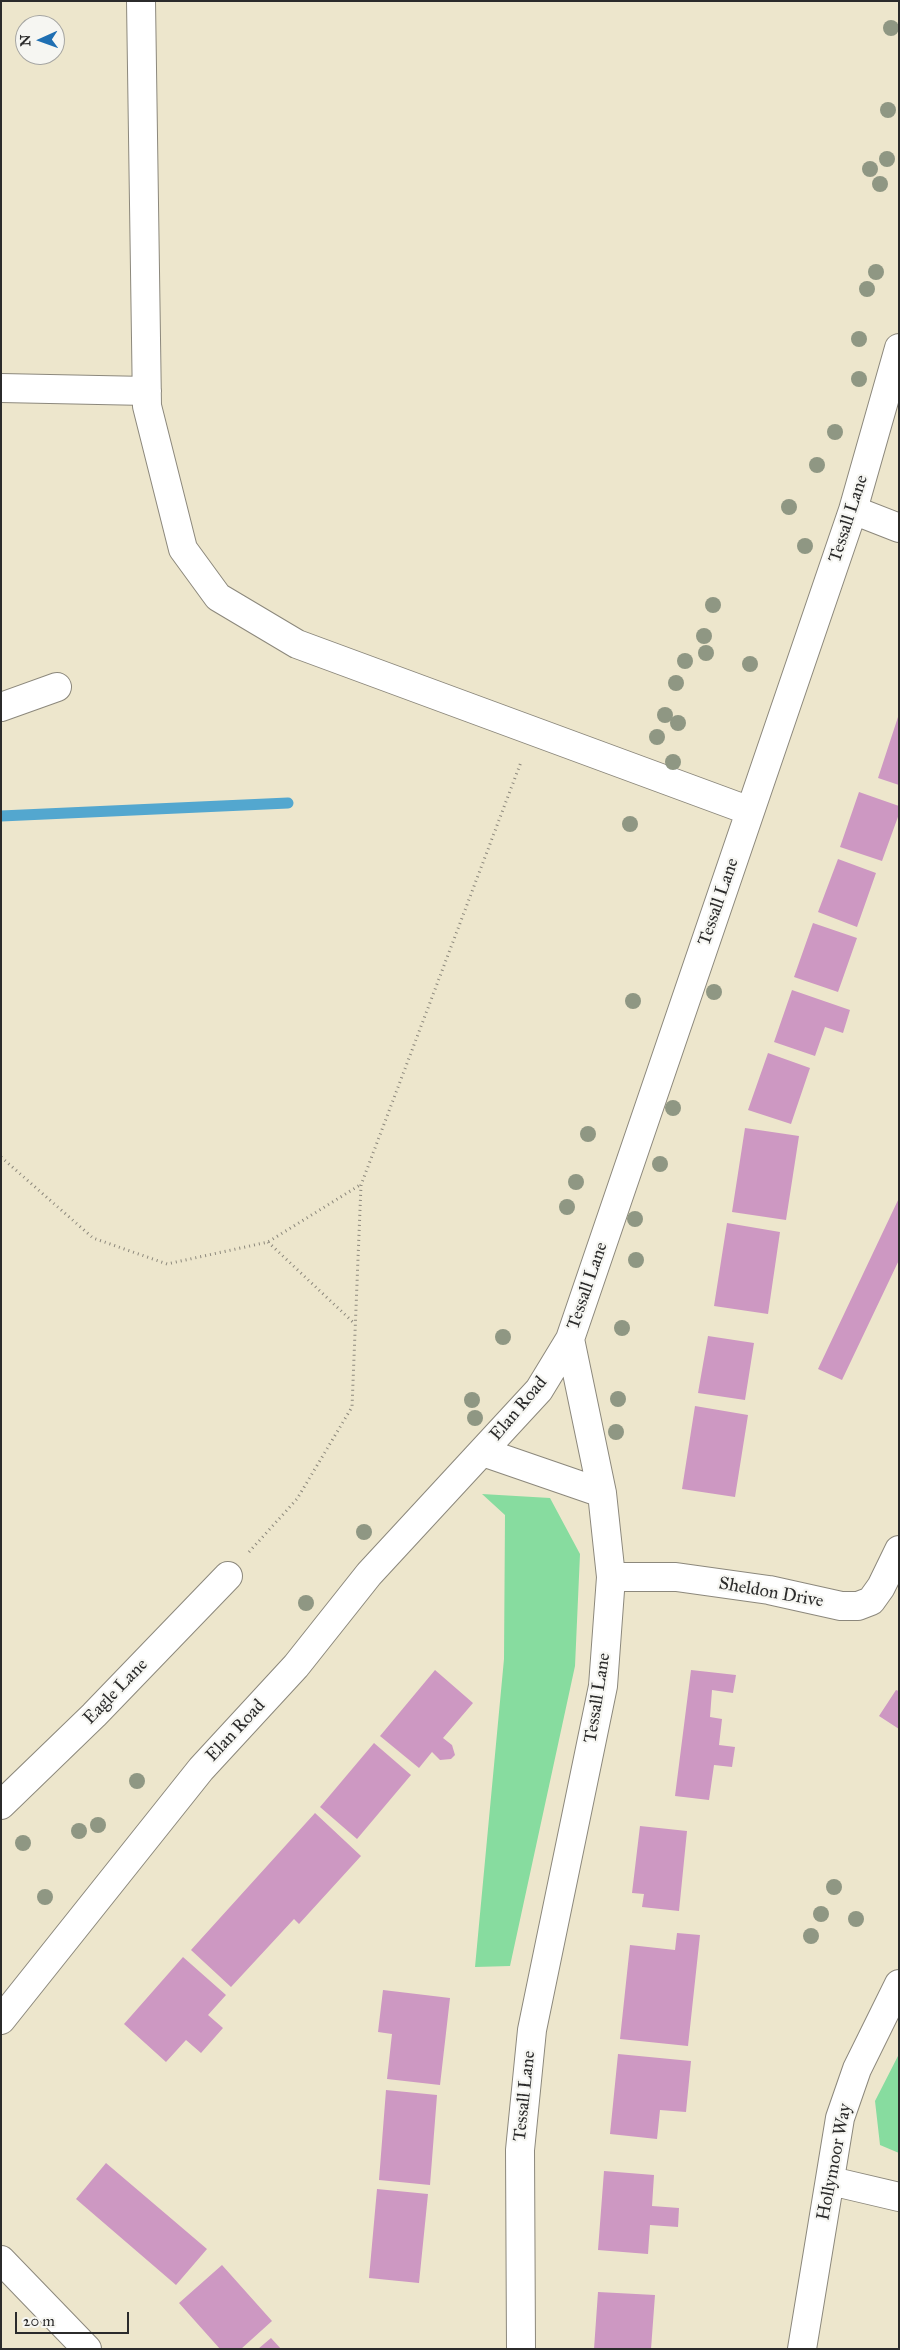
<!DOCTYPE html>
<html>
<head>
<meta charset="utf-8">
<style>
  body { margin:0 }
  #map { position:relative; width:900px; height:2350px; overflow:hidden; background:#ede6cc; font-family:"IM FELL Great Primer",serif }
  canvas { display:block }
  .frame { position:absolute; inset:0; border:2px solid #2b2b2b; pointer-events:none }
  .north { position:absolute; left:15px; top:15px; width:50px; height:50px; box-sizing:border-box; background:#f6f6f2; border:1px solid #a5a5a2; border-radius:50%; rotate:268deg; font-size:14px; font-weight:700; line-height:20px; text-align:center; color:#2b2b2b }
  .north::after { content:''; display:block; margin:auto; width:18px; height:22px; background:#1f6fb2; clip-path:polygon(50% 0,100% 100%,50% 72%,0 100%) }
  .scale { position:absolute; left:15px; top:2312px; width:114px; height:22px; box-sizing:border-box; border:2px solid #2b2b2b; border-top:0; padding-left:6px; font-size:15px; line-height:18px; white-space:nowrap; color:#2b2b2b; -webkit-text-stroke:4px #f6f6f2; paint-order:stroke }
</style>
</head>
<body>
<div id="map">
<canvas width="900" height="2350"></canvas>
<div class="frame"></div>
<div class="north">N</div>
<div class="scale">20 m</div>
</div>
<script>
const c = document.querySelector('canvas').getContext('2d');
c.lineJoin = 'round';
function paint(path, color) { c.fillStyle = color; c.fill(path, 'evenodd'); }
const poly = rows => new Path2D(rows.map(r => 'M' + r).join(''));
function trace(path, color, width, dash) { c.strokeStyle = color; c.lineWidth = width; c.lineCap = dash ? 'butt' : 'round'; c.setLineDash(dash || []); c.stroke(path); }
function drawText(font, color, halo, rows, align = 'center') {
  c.font = font + ' "IM FELL Great Primer",serif'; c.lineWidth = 4.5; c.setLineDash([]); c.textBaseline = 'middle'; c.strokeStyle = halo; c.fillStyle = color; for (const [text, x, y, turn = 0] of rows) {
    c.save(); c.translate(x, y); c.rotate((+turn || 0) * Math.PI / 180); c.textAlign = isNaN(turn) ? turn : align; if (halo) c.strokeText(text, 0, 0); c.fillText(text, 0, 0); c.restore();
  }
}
const green = poly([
  [482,1494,550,1498,580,1554,575,1666,510,1966,475,1967,504,1659,505,1515],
  [899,2054,899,2153,880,2145,875,2101]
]);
const stream = poly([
  [1,816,288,803]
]);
const building = poly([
  [898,717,899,717,899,785,878,778],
  [859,792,899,806,899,814,882,861,840,847],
  [838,859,876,873,857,927,818,912],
  [813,923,857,938,838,992,794,977],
  [792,990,850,1010,843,1033,825,1027,815,1056,774,1042],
  [768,1053,810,1068,791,1124,748,1110],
  [745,1128,799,1136,786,1220,732,1212],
  [899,1198,899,1260,842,1380,818,1369],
  [727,1223,780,1232,768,1314,714,1306],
  [708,1336,754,1343,745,1400,698,1393],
  [695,1406,748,1415,735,1497,682,1489],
  [435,1670,473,1703,443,1738,452,1745,455,1755,451,1759,440,1760,432,1752,419,1768,380,1736],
  [691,1670,736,1675,733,1693,712,1690,710,1717,722,1719,719,1745,735,1747,732,1767,714,1765,709,1800,675,1796],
  [896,1690,899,1691,899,1729,879,1716],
  [374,1743,411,1775,357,1839,320,1807],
  [315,1813,361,1856,299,1924,294,1919,231,1987,191,1950],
  [640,1826,687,1831,679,1911,642,1907,644,1894,632,1893],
  [677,1933,700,1935,688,2046,620,2039,630,1945,675,1950],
  [183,1957,226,1995,208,2015,223,2028,201,2053,186,2040,166,2062,124,2024],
  [383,1990,450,1998,440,2085,387,2079,392,2034,378,2032],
  [618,2054,691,2061,686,2112,660,2110,657,2139,610,2134],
  [386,2090,437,2095,430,2185,379,2180],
  [106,2163,207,2249,176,2285,76,2199],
  [604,2171,654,2175,652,2206,679,2208,678,2227,650,2225,648,2254,598,2250],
  [377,2189,428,2194,419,2283,369,2278],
  [222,2265,272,2321,241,2349,220,2349,179,2303],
  [598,2292,655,2295,651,2349,594,2349],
  [271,2338,281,2349,258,2349]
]);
const path = poly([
  [1,1157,93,1238,167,1264,268,1242,360,1185],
  [268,1242,355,1324],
  [249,1552,297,1499,352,1407,361,1185,521,762]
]);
const minor = poly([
  [141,1,147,406,183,549,218,597,297,644,750,811],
  [1,388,147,391],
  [853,510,899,528],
  [1,707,57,687],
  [483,1452,602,1493],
  [611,1577,676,1577,769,1590,841,1606,858,1606,871,1601,881,1587,899,1550],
  [1,1805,94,1715,228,1576],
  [1,2020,201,1769,296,1666,369,1574,539,1390,570,1339],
  [831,2181,899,2197],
  [521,2349,520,2150,532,2030,603,1686,611,1577,602,1493,570,1339,853,510,899,348],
  [802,2349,840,2118,857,2069,899,1984]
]);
const tertiary = poly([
  [1,2260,87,2349]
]);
const trees = [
  [891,28],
  [888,110],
  [887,159],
  [870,169],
  [880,184],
  [876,272],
  [867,289],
  [859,339],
  [859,379],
  [835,432],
  [817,465],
  [789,507],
  [805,546],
  [713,605],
  [704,636],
  [706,653],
  [685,661],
  [750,664],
  [676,683],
  [665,715],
  [678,723],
  [657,737],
  [673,762],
  [630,824],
  [714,992],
  [633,1001],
  [673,1108],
  [588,1134],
  [660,1164],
  [576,1182],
  [567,1207],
  [635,1219],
  [636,1260],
  [622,1328],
  [503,1337],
  [618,1399],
  [472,1400],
  [475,1418],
  [616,1432],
  [364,1532],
  [306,1603],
  [137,1781],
  [98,1825],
  [79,1831],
  [23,1843],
  [834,1887],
  [45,1897],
  [821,1914],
  [856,1919],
  [811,1936]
];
const streetNames = [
  ["Tessall Lane",849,519,-72],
  ["Tessall Lane",719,902,-71],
  ["Tessall Lane",588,1286,-71],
  ["Elan Road",519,1409,-50],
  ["Sheldon Drive",771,1593,10],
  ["Eagle Lane",116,1692,-46],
  ["Tessall Lane",598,1698,-81],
  ["Elan Road",236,1731,-47],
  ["Tessall Lane",525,2096,-84],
  ["Hollymoor Way",835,2162,-79]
];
paint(green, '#87dc9f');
trace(stream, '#53a7cf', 11);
paint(building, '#cd98c2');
trace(minor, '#8c887c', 30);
trace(tertiary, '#8c887c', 30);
trace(path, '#8c887c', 3, [1, 4]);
trace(minor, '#fff', 28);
trace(tertiary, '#fff', 28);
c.fillStyle = '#8f9783';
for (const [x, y] of trees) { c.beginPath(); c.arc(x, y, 8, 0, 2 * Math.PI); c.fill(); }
drawText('18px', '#2b2b2b', '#f6f6f2', streetNames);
</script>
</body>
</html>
